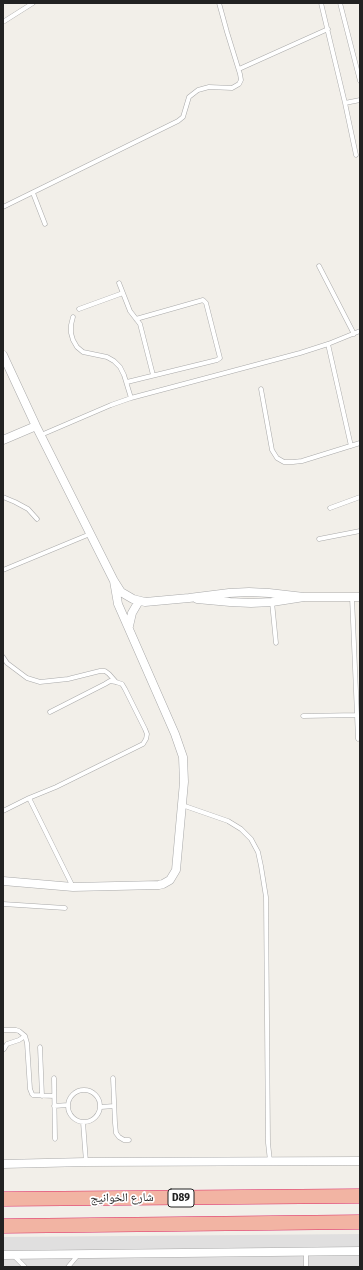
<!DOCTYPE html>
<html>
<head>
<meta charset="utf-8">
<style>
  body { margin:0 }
  #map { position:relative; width:363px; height:1270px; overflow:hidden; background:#f2efe9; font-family:"Fira Sans Condensed",sans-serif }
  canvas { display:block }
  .frame { position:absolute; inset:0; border:4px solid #222; pointer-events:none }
</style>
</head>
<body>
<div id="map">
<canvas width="363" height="1270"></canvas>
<div class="frame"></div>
</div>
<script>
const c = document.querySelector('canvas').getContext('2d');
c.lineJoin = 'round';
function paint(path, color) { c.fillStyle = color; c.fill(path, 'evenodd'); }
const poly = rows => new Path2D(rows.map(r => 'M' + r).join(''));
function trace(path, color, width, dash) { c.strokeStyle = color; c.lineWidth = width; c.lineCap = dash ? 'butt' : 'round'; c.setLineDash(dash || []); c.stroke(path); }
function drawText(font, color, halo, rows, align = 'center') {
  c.font = font + ' "Fira Sans Condensed","Noto Naskh Arabic",sans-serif'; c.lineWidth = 3.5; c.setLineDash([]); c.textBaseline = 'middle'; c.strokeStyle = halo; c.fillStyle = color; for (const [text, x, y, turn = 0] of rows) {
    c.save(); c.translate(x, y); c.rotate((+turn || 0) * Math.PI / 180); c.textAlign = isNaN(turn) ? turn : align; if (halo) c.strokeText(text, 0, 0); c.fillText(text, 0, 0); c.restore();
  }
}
const residential = poly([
  [360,1234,360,1267,3,1267,3,1237]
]);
const service = poly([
  [321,3,345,103,356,155],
  [340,3,360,81],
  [3,22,33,3],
  [239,69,328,29],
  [345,103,360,100],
  [33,193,45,224],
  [3,207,178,121,183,117,189,97,198,90,209,87,232,88,239,84,241,80,240,74,227,32,219,3],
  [319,266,354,334],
  [119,283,130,311,140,324,153,375],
  [79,309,123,293],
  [73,317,71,325,71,333,73,340,77,347,83,352,107,357,114,361,120,367,124,375,131,398],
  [328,344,351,446],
  [127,382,217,360,220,358,206,303,203,300,136,319],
  [261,389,272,450,277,458,284,462,293,462,302,461,360,443],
  [41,435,111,405,131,398,300,353,328,344,360,331],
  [3,497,15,502,28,509,37,519],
  [330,508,360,497],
  [319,539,360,531],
  [3,570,90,534],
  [352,597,358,739],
  [272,602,276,643],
  [3,657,7,663,27,678,40,682,68,679,100,671,105,671,109,674,116,682],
  [303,716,357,715],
  [29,798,73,887],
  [182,805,228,821,241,829,251,839,258,852,261,866,266,897,268,1143,270,1161],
  [3,811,29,798,56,787,139,746,143,744,146,739,147,734,145,729,125,689,122,684,116,682,110,681,105,684,50,712],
  [3,904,65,908],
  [3,1030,16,1030,19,1031,25,1036,27,1043,30,1089,32,1094,33,1095,54,1096],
  [40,1047,42,1096],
  [4,1049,7,1044,19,1040,25,1036],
  [54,1078,55,1139],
  [113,1078,115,1123,116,1133,119,1137,124,1140,129,1140],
  '68 1106a16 16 0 1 1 32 0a16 16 0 1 1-32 0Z',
  [54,1106,68,1105],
  [101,1107,114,1106],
  [83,1122,86,1162],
  [306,1251,306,1267],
  [14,1256,25,1267],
  [68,1267,78,1255]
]);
const minor = poly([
  [3,355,36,426,114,581,121,592,133,599,145,602,189,598,229,593,249,592,269,593,304,597],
  [3,440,36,426],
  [197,599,230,602,251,603,272,602,304,597,360,597],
  [129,626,132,613,139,601],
  [3,881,73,887,159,885,163,884,170,880,176,870,184,782,183,757,175,734,118,604,114,581],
  [3,1164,86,1162,360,1161],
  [3,1255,360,1251]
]);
const trunk = poly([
  [3,1199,360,1196],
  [3,1226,360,1222]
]);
const shields = [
  [181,1198,26]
];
const shieldNames = [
  ["D89",181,1198]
];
const streetNames = [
  ["شارع الخوانيج",122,1198,-1]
];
paint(residential, '#e0dfdf');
trace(service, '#a9a9a9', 5);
trace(minor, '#a9a9a9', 9);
trace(trunk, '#dc2a67', 15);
trace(service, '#fff', 4);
trace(minor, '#fff', 8);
trace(trunk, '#f2b4a3', 14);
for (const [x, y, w] of shields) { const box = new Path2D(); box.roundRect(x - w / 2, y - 9, w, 18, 3); c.fillStyle = '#fff'; c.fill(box); trace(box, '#222', 1); }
drawText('bold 11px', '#222', null, shieldNames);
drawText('12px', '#222', '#fff', streetNames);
</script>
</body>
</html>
